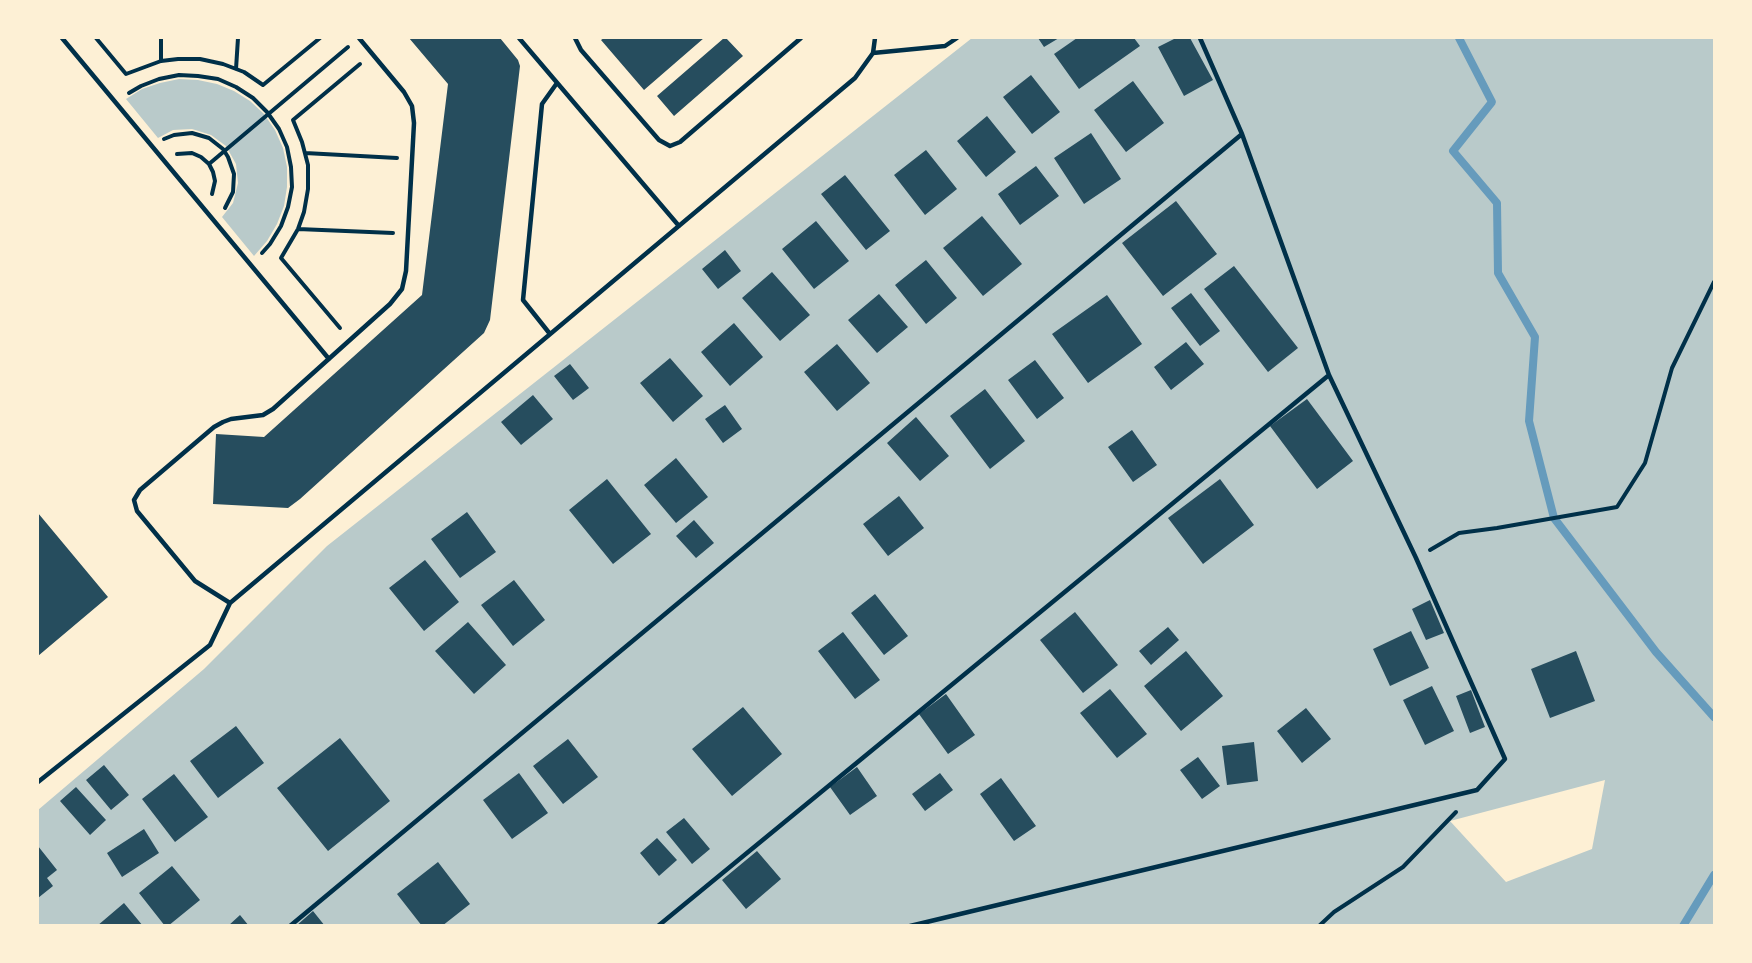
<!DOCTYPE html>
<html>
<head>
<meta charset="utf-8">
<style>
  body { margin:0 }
  #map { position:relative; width:1752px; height:963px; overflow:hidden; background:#fdf0d5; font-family:Inter,sans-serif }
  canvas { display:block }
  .frame { position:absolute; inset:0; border:39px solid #fdf0d5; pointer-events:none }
</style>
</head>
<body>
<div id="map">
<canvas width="1752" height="963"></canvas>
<div class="frame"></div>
</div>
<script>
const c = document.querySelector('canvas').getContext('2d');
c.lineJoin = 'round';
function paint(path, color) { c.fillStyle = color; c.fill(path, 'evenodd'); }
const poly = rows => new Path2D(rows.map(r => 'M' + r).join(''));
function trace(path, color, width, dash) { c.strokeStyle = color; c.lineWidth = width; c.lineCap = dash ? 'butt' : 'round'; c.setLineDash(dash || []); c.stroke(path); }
const green = poly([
  [972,38,1714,38,1714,925,38,925,38,810,204,669,327,546],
  [1605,780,1592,849,1506,882,1450,821],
  [179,79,198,80,217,84,234,91,250,101,264,114,275,130,283,148,287,167,287,187,284,206,277,224,267,241,254,256,222,217,233,203,238,183,236,164,226,146,211,135,192,129,173,130,158,138,126,99,142,89,160,83]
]);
const stream = poly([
  [1459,38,1492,102,1453,151,1497,203,1498,273,1535,337,1529,421,1554,518,1656,652,1714,717],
  [1683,926,1714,875]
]);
const building = poly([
  [409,38,500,38,518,60,520,66,490,320,484,333,300,499,288,508,213,504,216,434,264,437,422,295,448,84],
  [604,38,704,38,644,90,601,40],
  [724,38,726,38,743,56,674,116,657,96],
  [1038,38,1059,38,1044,47],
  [1077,38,1134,38,1140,46,1079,89,1054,54],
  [1176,38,1190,38,1213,80,1184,96,1158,47],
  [1031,75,1060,112,1032,134,1003,97],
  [1133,81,1164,123,1126,152,1094,110],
  [987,116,1016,152,986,177,957,141],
  [1091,133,1121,179,1084,204,1054,158],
  [926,150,957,189,925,215,894,175],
  [1036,166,1059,196,1020,225,998,194],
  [845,175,890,231,866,250,821,194],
  [1176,201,1217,254,1163,296,1122,243],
  [982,216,1022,264,983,296,943,248],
  [816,221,849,261,814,289,782,249],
  [725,250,741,271,718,289,702,269],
  [926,260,957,298,926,324,895,285],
  [1234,266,1298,348,1268,372,1204,289],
  [772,272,810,315,780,341,742,298],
  [1191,293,1220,331,1200,346,1171,308],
  [879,294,908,327,877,353,848,320],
  [1107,295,1142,344,1088,383,1052,334],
  [734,323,763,357,730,386,701,352],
  [1186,342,1204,364,1171,390,1154,367],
  [837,344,870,383,837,411,804,372],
  [670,358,703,396,673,422,640,383],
  [1035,360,1064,398,1037,419,1008,380],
  [570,364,589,388,573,400,554,376],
  [985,389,1025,441,990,469,950,416],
  [533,395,553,419,521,445,501,422],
  [1307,399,1353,461,1317,489,1270,426],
  [725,405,742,429,723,443,705,419],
  [916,417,949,456,920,481,887,443],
  [1132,430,1157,465,1133,482,1108,447],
  [676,458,708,497,676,523,644,485],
  [607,479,651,534,613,564,569,510],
  [1220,479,1254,525,1203,564,1168,518],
  [899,496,924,528,888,556,863,524],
  [467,512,496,552,460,578,431,539],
  [38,513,108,597,38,656],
  [694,520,714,543,696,558,676,536],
  [425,560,459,602,424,631,389,588],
  [514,580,545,620,513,646,481,605],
  [875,594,908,636,884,655,851,613],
  [1430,600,1444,633,1426,640,1412,609],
  [1075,612,1118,665,1083,693,1040,640],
  [468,622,506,665,474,694,435,651],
  [1168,627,1179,640,1151,665,1139,651],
  [1411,631,1429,668,1390,686,1373,649],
  [843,632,880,680,855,699,818,651],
  [1186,651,1223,696,1181,731,1144,686],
  [1576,651,1595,701,1550,718,1531,669],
  [1432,686,1454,731,1425,745,1403,700],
  [1110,689,1147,734,1117,758,1080,713],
  [1471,690,1485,727,1470,733,1456,696],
  [946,694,975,735,948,754,919,714],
  [743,707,782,754,732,796,692,749],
  [1306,708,1331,739,1302,763,1277,731],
  [236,726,264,763,218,798,190,761],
  [340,738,390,801,328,851,277,788],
  [568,739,598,777,563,804,533,766],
  [1254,742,1258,781,1227,785,1222,746],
  [1198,757,1220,786,1202,799,1180,770],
  [104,765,129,795,111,810,86,780],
  [857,767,877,796,850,815,830,787],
  [519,773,548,813,512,839,483,800],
  [940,773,953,790,925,811,912,794],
  [174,774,208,817,175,842,142,799],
  [1001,778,1036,826,1014,841,980,794],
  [76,787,106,820,90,835,60,801],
  [684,818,710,849,692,864,666,832],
  [144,829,159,853,122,877,107,853],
  [657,838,677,860,659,876,640,853],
  [38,846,57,870,47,878,53,886,38,898],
  [757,851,781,879,746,909,722,880],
  [438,862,470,904,442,926,422,926,397,894],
  [172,866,200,900,168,926,165,926,139,893],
  [124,903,143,926,97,926],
  [313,911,325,926,296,926],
  [240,915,249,926,228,926]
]);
const path = poly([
  [96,38,126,74,161,61,178,59,200,59,223,64,244,72,263,85,320,38],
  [161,61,161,38],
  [236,69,238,38],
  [129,93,141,86,159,79,179,75,198,76,218,79,236,87,253,98,267,112,279,129,287,147,291,167,292,187,288,207,281,226,270,244,262,253],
  [164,139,174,135,192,133,209,138,223,149,228,157,234,174,233,192,225,208],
  [305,153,397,158],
  [177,154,192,153,201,157,209,164,213,172,215,181,212,194],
  [209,164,348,47],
  [298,229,393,233],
  [340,328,281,258,298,229,304,212,308,189,308,165,302,142,293,120,360,64],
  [1430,550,1459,533,1497,528,1617,507,1645,463,1672,368,1714,282],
  [1319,926,1334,912,1403,867,1456,812]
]);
const service = poly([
  [62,38,329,359],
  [519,38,679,226],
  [575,38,581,50,659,140,670,146,680,142,801,38],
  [873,53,945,46,957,38],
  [550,334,523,300,542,104,557,83],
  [230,603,195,581,137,511,134,500,140,490,214,427,223,422,231,419,263,415,273,409,390,304,402,289,406,271,414,123,412,106,404,92,359,38],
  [38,782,210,645,230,603,855,78,873,53,875,38],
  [290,926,1242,134],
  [658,926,1329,375],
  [910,926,1477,790,1505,759,1416,558,1329,375,1242,134,1200,38]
]);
paint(green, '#b9caca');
trace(stream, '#669bbc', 8);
paint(building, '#264d5e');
trace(path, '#003049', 4);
trace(service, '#003049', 4.5);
</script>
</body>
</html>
